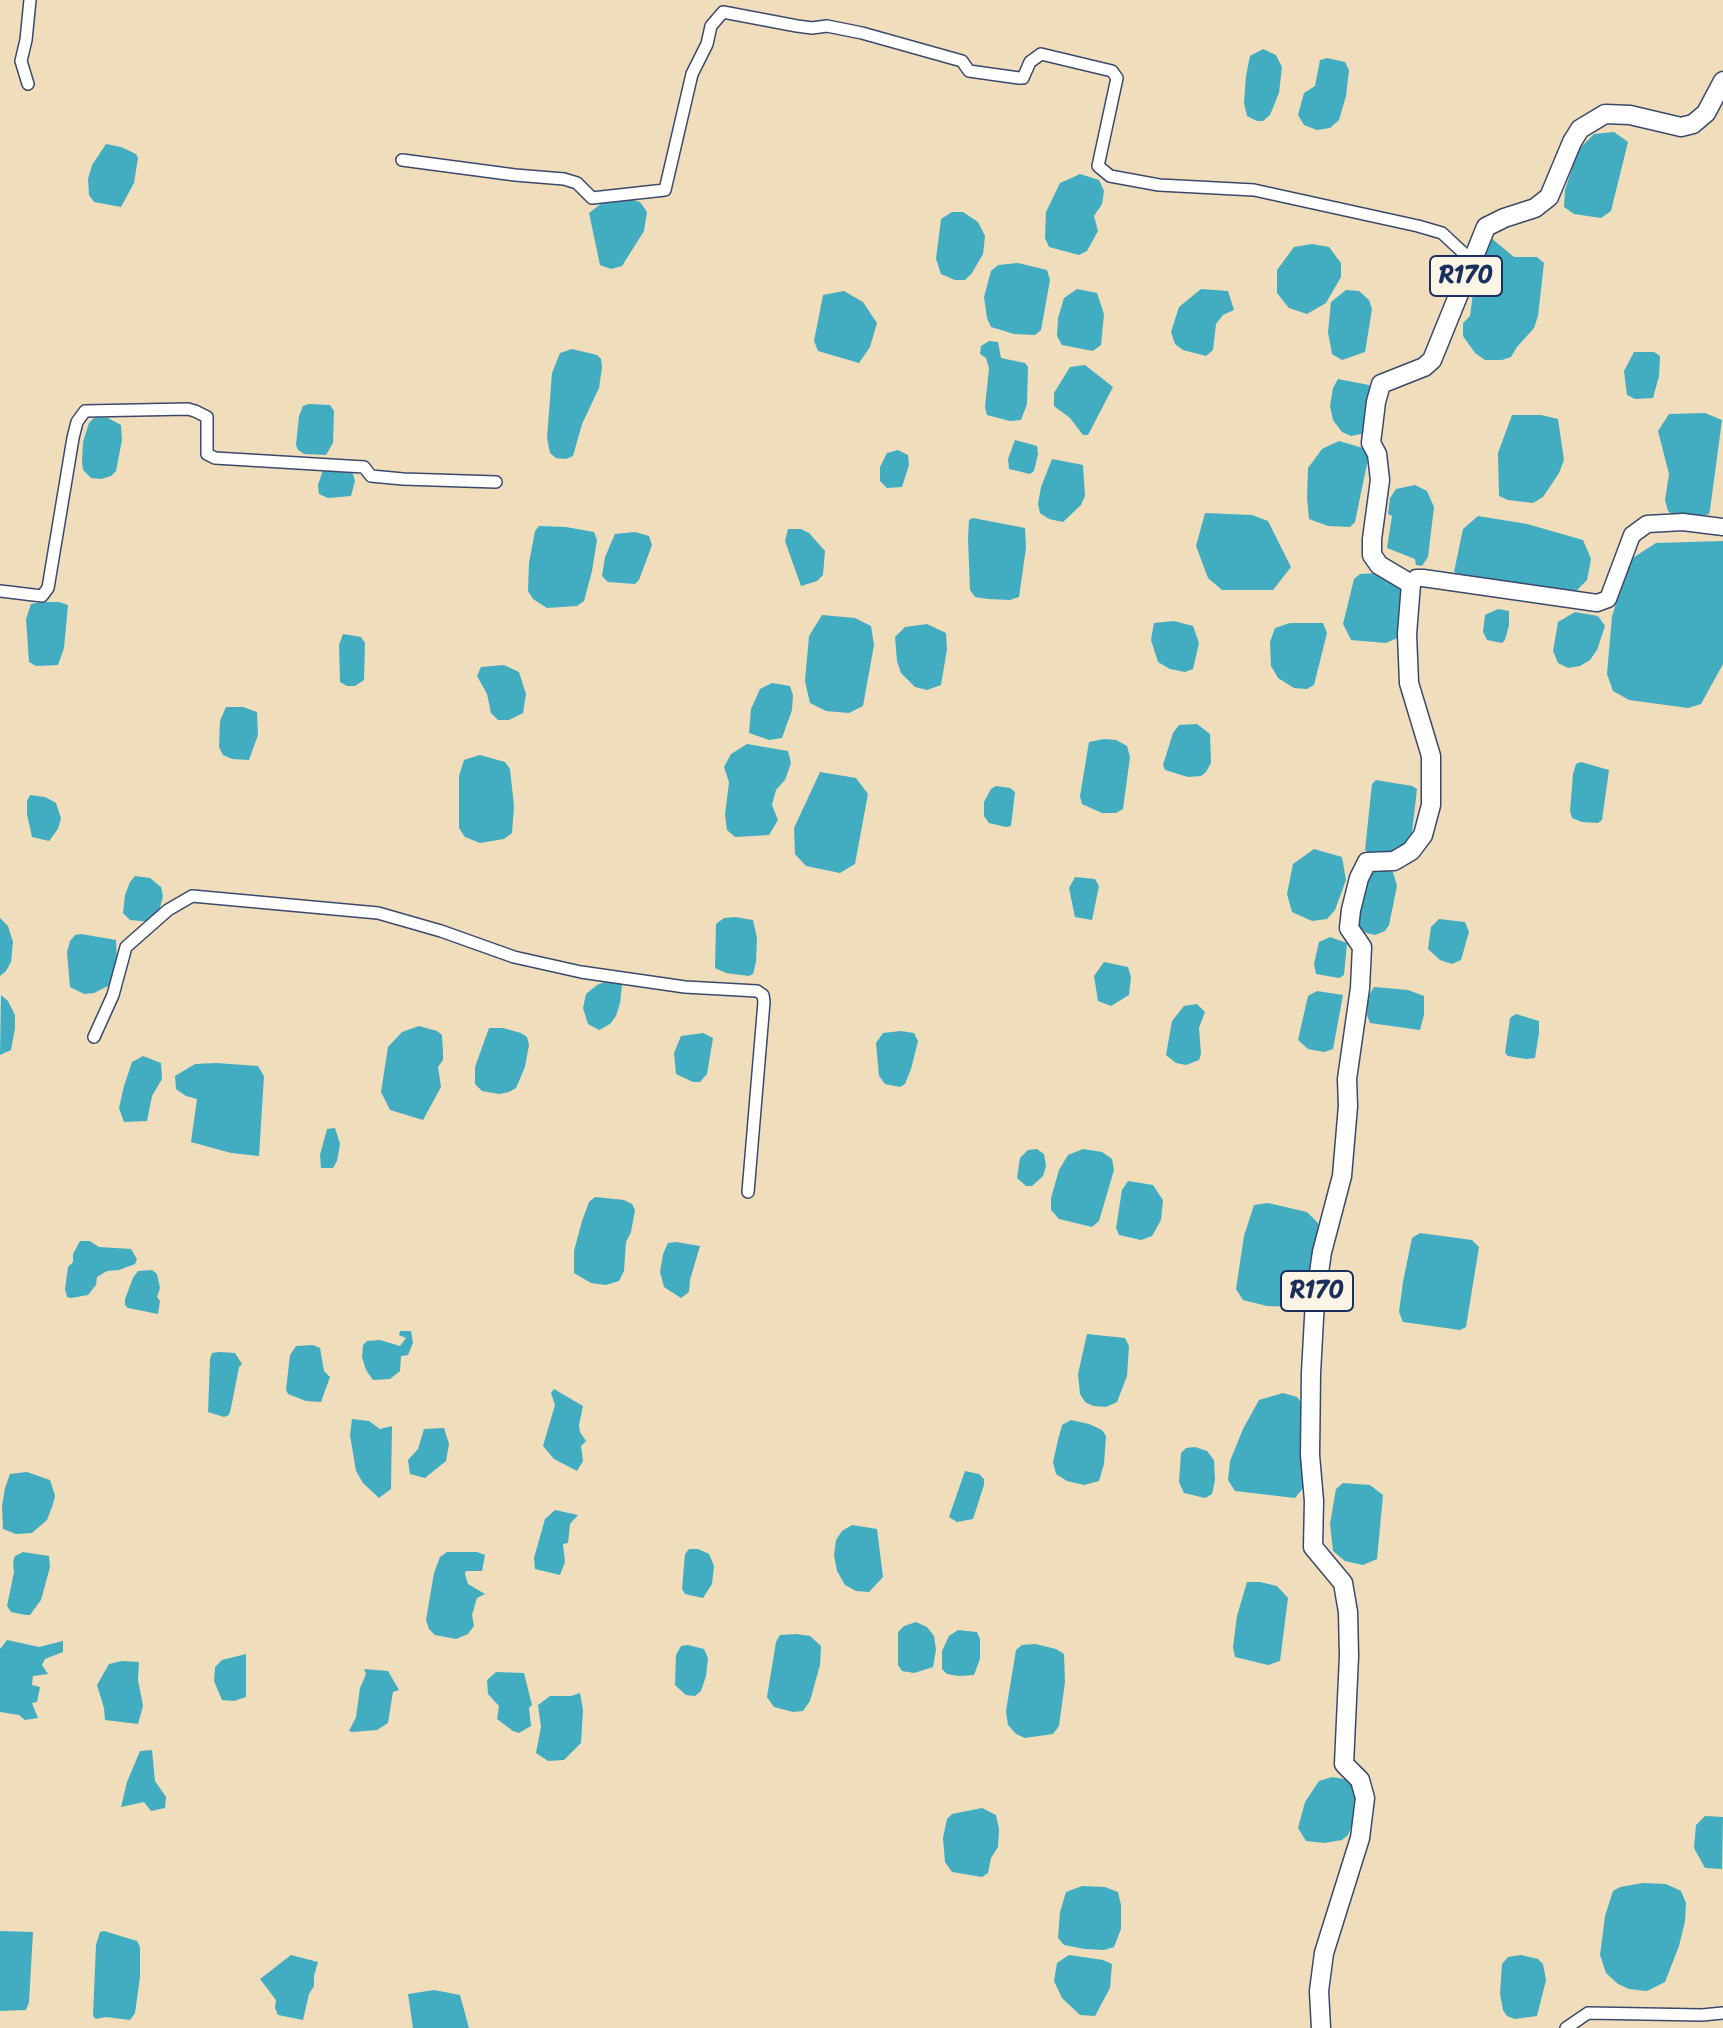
<!DOCTYPE html>
<html>
<head>
<meta charset="utf-8">
<style>
  body { margin:0 }
  canvas { display:block; background:#efddbb }
</style>
</head>
<body>
<canvas width="1723" height="2028"></canvas>
<script>
const c = document.querySelector('canvas').getContext('2d');
c.lineJoin = 'round';
function paint(path, color) { c.fillStyle = color; c.fill(path, 'evenodd'); }
const poly = rows => new Path2D(rows.map(r => 'M' + r).join(''));
function trace(path, color, width, dash) { c.strokeStyle = color; c.lineWidth = width; c.lineCap = dash ? 'butt' : 'round'; c.setLineDash(dash || []); c.stroke(path); }
function drawText(font, color, halo, rows, align = 'center') {
  c.font = font + ' Sriracha,sans-serif'; c.lineWidth = 8; c.setLineDash([]); c.textBaseline = 'middle'; c.strokeStyle = halo; c.fillStyle = color; for (const [text, x, y, turn = 0] of rows) {
    c.save(); c.translate(x, y); c.rotate((+turn || 0) * Math.PI / 180); c.textAlign = isNaN(turn) ? turn : align; if (halo) c.strokeText(text, 0, 0); c.fillText(text, 0, 0); c.restore();
  }
}
const water = poly([
  [1263,49,1276,55,1282,67,1279,93,1270,115,1263,121,1257,121,1247,116,1244,103,1246,76,1250,56],
  [1327,58,1345,62,1349,70,1346,96,1339,120,1330,128,1317,130,1304,125,1298,115,1304,93,1315,86,1320,60],
  [1614,132,1628,142,1611,211,1601,218,1574,214,1564,207,1565,190,1578,150,1594,134],
  [106,144,121,147,136,154,138,158,134,183,121,207,94,202,89,195,88,179,92,165],
  [1080,174,1099,180,1104,191,1102,204,1094,216,1098,231,1087,251,1079,255,1049,247,1045,238,1046,212,1060,183],
  [623,197,640,202,647,212,644,231,622,266,611,269,600,265,589,213,606,200],
  [952,212,963,212,978,222,985,236,983,254,972,273,965,280,955,280,941,274,936,259,941,219],
  [1490,237,1514,257,1537,257,1544,263,1538,316,1534,328,1517,347,1511,357,1502,360,1485,360,1475,353,1463,336,1463,323,1470,316,1477,262],
  [1312,244,1329,247,1341,263,1341,277,1326,303,1307,314,1289,308,1277,293,1277,270,1294,247],
  [1018,263,1047,270,1050,280,1041,330,1035,335,1014,334,991,327,987,318,984,297,991,271,998,265],
  [1077,289,1097,293,1104,314,1101,345,1093,351,1062,345,1057,336,1058,318,1064,298],
  [1201,289,1228,291,1234,310,1223,315,1216,324,1213,350,1206,356,1183,350,1175,344,1171,332,1179,307],
  [1346,290,1359,291,1369,300,1372,309,1365,352,1342,360,1332,354,1328,332,1331,302],
  [844,291,863,302,877,323,870,347,859,363,818,351,814,341,823,295],
  [989,341,998,342,1001,358,1025,363,1028,367,1027,404,1021,420,1010,421,987,415,985,407,989,368,986,358,980,354,981,346],
  [572,349,597,355,601,359,602,367,599,388,582,424,573,456,566,459,556,458,550,453,547,438,552,373,560,353],
  [1634,352,1654,352,1660,356,1659,376,1653,398,1635,399,1627,395,1624,371],
  [1085,365,1113,387,1088,435,1083,435,1070,418,1054,406,1054,393,1070,367],
  [1338,379,1369,385,1372,390,1366,433,1351,436,1342,432,1333,420,1330,406,1333,388],
  [309,404,330,405,334,411,333,443,326,455,304,454,298,450,296,445,299,416,303,406],
  [1705,413,1722,420,1710,510,1709,514,1695,518,1676,517,1668,511,1665,500,1669,474,1658,431,1669,414],
  [1512,415,1541,415,1558,419,1564,460,1559,473,1543,497,1533,503,1508,500,1499,496,1498,453],
  [95,417,108,418,121,425,122,440,116,471,111,476,101,479,91,478,83,470,82,462,83,442,89,423],
  [1015,440,1037,446,1038,454,1034,471,1030,474,1009,469,1008,459],
  [1339,441,1363,448,1368,459,1355,522,1350,527,1328,526,1309,519,1307,498,1308,468,1322,449],
  [898,450,908,455,909,465,902,487,887,488,880,481,880,467,887,453],
  [1052,459,1083,465,1085,496,1081,505,1063,522,1049,519,1040,513,1038,504,1041,487],
  [336,469,352,471,355,481,351,496,328,498,319,494,318,485,323,470],
  [1415,485,1427,491,1434,507,1428,557,1422,566,1416,565,1415,559,1387,548,1392,516,1388,514,1390,498,1396,489],
  [1205,513,1252,515,1268,521,1291,567,1273,590,1222,590,1208,578,1196,546],
  [1478,516,1527,524,1583,540,1591,559,1587,580,1573,594,1480,582,1454,572,1463,529],
  [973,518,1025,528,1026,548,1019,597,1010,600,988,599,975,597,970,590,968,539,969,520],
  [539,526,566,527,594,532,597,540,592,571,584,601,577,606,547,608,533,599,528,591,529,563,535,531],
  [788,529,801,529,809,533,825,551,823,575,817,581,801,586,785,541],
  [635,532,649,536,652,545,639,580,635,584,608,582,602,576,605,557,615,534],
  [1723,541,1723,664,1701,704,1688,708,1629,700,1613,691,1607,674,1612,616,1631,559,1656,543],
  [1377,573,1406,591,1402,636,1386,643,1351,640,1343,624,1354,579,1360,574],
  [43,602,59,602,68,605,64,648,58,665,36,666,29,662,26,619,31,604],
  [1498,609,1509,611,1509,625,1505,640,1502,643,1487,640,1483,632,1485,615],
  [1575,612,1598,616,1605,626,1597,650,1590,660,1580,666,1568,668,1558,663,1553,651,1558,622],
  [822,615,855,618,871,626,874,645,863,706,849,713,826,711,810,703,805,681,809,636],
  [1174,621,1193,626,1199,643,1193,669,1185,672,1170,669,1158,662,1151,640,1154,623],
  [1290,623,1323,623,1327,633,1314,685,1307,689,1294,688,1278,678,1271,666,1270,642,1275,628],
  [927,624,946,633,947,649,941,685,927,690,915,687,901,673,897,661,895,637,905,627],
  [343,634,361,637,365,643,364,680,355,686,347,686,340,682,339,645],
  [504,665,519,672,526,694,523,713,509,720,498,720,491,713,487,694,477,676,481,667],
  [772,683,790,686,793,695,792,710,782,738,769,740,749,733,751,709,760,689],
  [226,707,243,707,257,712,258,735,249,760,232,759,223,755,219,747,220,721],
  [1197,724,1210,734,1211,763,1206,772,1201,776,1188,777,1165,770,1163,765,1173,733,1179,725],
  [1104,739,1116,740,1127,746,1130,757,1123,809,1116,813,1102,813,1082,804,1080,796,1089,742],
  [747,744,788,751,791,763,785,780,776,790,772,805,778,820,769,835,735,837,727,830,725,815,729,782,724,767,731,754],
  [480,755,505,762,510,769,514,806,512,833,504,839,480,843,465,837,459,828,459,776,464,760],
  [1581,762,1609,770,1602,820,1598,823,1582,822,1572,818,1570,811,1573,774,1576,764],
  [820,772,856,778,868,794,855,864,840,873,806,866,795,854,794,828],
  [1376,780,1412,786,1417,789,1411,841,1398,853,1371,854,1365,850,1372,784],
  [996,786,1010,788,1015,792,1011,826,1006,827,989,823,984,816,984,802,991,789],
  [30,795,45,797,56,803,61,818,58,829,49,841,32,837,27,814,27,801],
  [1314,849,1342,857,1346,880,1335,910,1327,919,1312,921,1292,912,1287,894,1293,864],
  [1375,867,1393,872,1397,886,1389,925,1385,931,1375,935,1366,933,1356,923,1363,876],
  [135,876,150,878,161,887,163,896,160,908,152,922,130,920,123,913,125,895,130,882],
  [1075,877,1095,879,1099,886,1092,920,1075,917,1069,888],
  [735,917,753,920,757,938,756,962,753,974,749,976,726,973,715,968,716,924,724,918],
  [0,918,8,926,13,942,11,962,6,971,0,976],
  [1439,919,1465,922,1469,932,1461,960,1452,964,1440,960,1428,949,1431,927],
  [81,934,116,940,117,962,110,985,94,993,84,994,70,987,67,952,70,941,75,935],
  [1330,937,1347,943,1344,975,1339,978,1316,974,1314,964,1319,942],
  [1104,962,1128,967,1131,977,1129,995,1111,1006,1098,1001,1094,976],
  [609,980,622,985,620,1003,616,1016,610,1024,599,1030,588,1024,583,1008,586,994,597,985],
  [1374,987,1408,990,1424,996,1424,1015,1420,1030,1370,1023,1367,1015,1368,997],
  [1317,991,1343,995,1333,1049,1324,1052,1308,1049,1298,1040,1308,996],
  [1,995,8,1001,15,1015,15,1028,11,1050,0,1055],
  [1197,1004,1205,1012,1199,1028,1201,1054,1199,1060,1186,1065,1176,1063,1166,1055,1172,1021,1184,1006],
  [1516,1014,1539,1021,1539,1033,1535,1058,1526,1059,1508,1056,1505,1053,1510,1018],
  [419,1026,437,1031,442,1035,443,1053,443,1060,438,1067,441,1087,423,1120,390,1110,381,1092,388,1047,402,1032],
  [489,1028,503,1028,521,1033,527,1037,529,1045,525,1067,516,1088,509,1092,499,1094,482,1091,475,1084,475,1067],
  [901,1031,914,1033,918,1041,911,1069,905,1084,900,1087,885,1084,879,1076,876,1043,883,1033],
  [703,1033,713,1038,707,1074,700,1082,693,1082,676,1074,674,1053,681,1036],
  [143,1056,161,1063,162,1079,152,1096,147,1121,124,1122,119,1108,124,1086,132,1062],
  [216,1063,258,1066,264,1076,259,1156,231,1153,191,1142,197,1099,186,1096,176,1089,175,1076,195,1064],
  [335,1128,340,1144,337,1161,333,1168,321,1168,320,1155,327,1129],
  [1037,1149,1044,1154,1046,1166,1043,1176,1032,1186,1026,1186,1017,1178,1020,1158,1028,1150],
  [1083,1149,1102,1152,1112,1159,1114,1170,1099,1221,1092,1227,1059,1219,1051,1210,1051,1198,1059,1170,1068,1155],
  [1128,1181,1153,1185,1163,1200,1161,1220,1152,1236,1141,1240,1119,1235,1116,1228,1122,1190],
  [595,1197,624,1200,632,1204,635,1210,631,1232,626,1242,624,1271,619,1281,606,1285,591,1283,574,1273,574,1251,582,1221,589,1202],
  [1268,1203,1307,1212,1318,1223,1318,1239,1302,1307,1267,1306,1243,1300,1236,1289,1244,1236,1254,1205],
  [1420,1233,1472,1240,1479,1247,1466,1327,1460,1330,1403,1322,1399,1312,1403,1282,1412,1238],
  [80,1241,90,1241,99,1247,131,1249,137,1259,135,1264,119,1270,107,1271,97,1277,96,1285,88,1295,71,1298,67,1297,65,1289,68,1267,73,1262,73,1254],
  [676,1242,700,1246,690,1280,689,1292,681,1298,664,1287,660,1272,663,1254,668,1243],
  [152,1270,157,1274,160,1288,157,1297,160,1301,158,1314,128,1308,125,1305,125,1299,133,1278,138,1271],
  [400,1331,411,1331,413,1343,408,1355,401,1356,400,1371,390,1379,373,1380,366,1370,362,1357,363,1345,367,1341,380,1340,400,1346,406,1338,399,1335],
  [1087,1334,1125,1338,1129,1346,1127,1376,1117,1402,1106,1407,1093,1406,1085,1402,1080,1394,1078,1374],
  [313,1345,320,1348,324,1371,330,1377,321,1402,306,1401,288,1394,286,1390,290,1355,296,1346],
  [219,1352,235,1353,242,1364,239,1367,231,1408,229,1415,224,1417,208,1412,210,1359,212,1353],
  [554,1389,583,1406,579,1425,580,1432,586,1441,581,1446,583,1461,577,1471,554,1459,543,1446,555,1405,551,1393],
  [1283,1393,1297,1397,1305,1408,1307,1478,1304,1487,1295,1498,1235,1491,1228,1480,1230,1461,1243,1429,1259,1400],
  [352,1419,369,1421,380,1429,392,1426,391,1489,379,1498,363,1483,356,1471,350,1435],
  [1071,1420,1089,1424,1102,1430,1106,1436,1104,1464,1099,1481,1084,1485,1067,1481,1056,1474,1053,1462,1058,1440,1062,1425],
  [444,1428,449,1444,446,1461,425,1478,410,1474,408,1460,418,1449,424,1429],
  [1195,1447,1207,1451,1214,1460,1215,1480,1212,1494,1205,1498,1184,1493,1179,1482,1181,1453,1186,1448],
  [965,1471,979,1474,984,1479,984,1485,973,1519,957,1522,949,1517],
  [27,1472,50,1480,55,1496,53,1504,47,1520,32,1533,16,1534,3,1529,2,1506,5,1488,10,1474],
  [1343,1483,1370,1485,1383,1495,1377,1559,1363,1565,1345,1561,1333,1551,1330,1524,1336,1489],
  [555,1510,578,1515,570,1524,568,1543,563,1544,565,1562,560,1575,535,1569,534,1558,545,1519],
  [852,1525,877,1529,883,1577,869,1592,856,1591,845,1585,837,1571,834,1555,836,1540,842,1531],
  [689,1549,698,1549,709,1554,714,1566,712,1584,703,1598,685,1594,682,1589,685,1554],
  [23,1552,49,1556,50,1567,41,1600,30,1615,26,1615,11,1612,7,1606,14,1572,13,1562,15,1556],
  [447,1552,477,1552,485,1555,482,1571,466,1571,465,1574,468,1584,485,1594,477,1598,472,1615,474,1626,468,1634,456,1639,435,1635,429,1629,426,1620,434,1573,440,1557],
  [1247,1582,1260,1582,1277,1586,1288,1598,1280,1661,1268,1665,1235,1657,1233,1647,1237,1616],
  [916,1622,927,1627,934,1636,936,1650,933,1667,914,1673,902,1671,898,1665,898,1632,904,1626],
  [958,1630,977,1632,980,1639,980,1659,974,1675,959,1676,947,1674,942,1669,942,1651,949,1636],
  [796,1634,810,1636,821,1646,820,1665,810,1701,803,1711,793,1712,774,1707,767,1697,776,1642,780,1635],
  [7,1640,39,1647,63,1641,63,1652,45,1659,42,1665,48,1674,33,1676,32,1685,40,1687,37,1702,32,1703,38,1718,25,1720,19,1715,0,1712,0,1649],
  [1035,1644,1056,1649,1064,1654,1065,1682,1059,1726,1053,1734,1025,1738,1016,1734,1008,1725,1006,1711,1016,1650,1022,1645],
  [688,1645,704,1649,708,1658,706,1676,701,1691,695,1696,686,1695,675,1685,676,1655,681,1646],
  [246,1654,246,1697,234,1701,222,1700,214,1681,215,1667,222,1660],
  [122,1661,139,1662,138,1680,143,1706,138,1724,105,1720,104,1708,97,1685,109,1664],
  [364,1669,388,1671,399,1690,393,1692,388,1723,377,1730,352,1732,349,1731,356,1717,360,1688,366,1674],
  [496,1672,524,1673,532,1705,529,1708,531,1726,519,1733,513,1731,497,1719,499,1706,488,1694,487,1680],
  [580,1693,583,1710,581,1743,564,1760,548,1761,536,1753,541,1727,538,1705,550,1696,571,1696],
  [152,1750,155,1781,166,1797,165,1808,151,1811,144,1802,121,1807,127,1782,140,1751],
  [1332,1777,1350,1780,1358,1791,1357,1812,1348,1835,1342,1840,1324,1843,1306,1841,1298,1828,1305,1802,1319,1781],
  [982,1808,996,1815,999,1829,998,1847,991,1858,988,1873,982,1877,952,1872,945,1862,943,1838,947,1819,952,1814],
  [1705,1816,1723,1817,1722,1869,1705,1868,1694,1848,1696,1825],
  [1643,1883,1666,1884,1681,1891,1686,1903,1685,1921,1679,1946,1665,1982,1647,1991,1629,1989,1618,1984,1606,1973,1600,1955,1605,1916,1613,1891,1620,1887],
  [1082,1886,1105,1887,1118,1892,1121,1905,1121,1929,1114,1947,1104,1950,1085,1949,1064,1945,1058,1938,1060,1912,1066,1892],
  [0,1931,33,1932,29,2002,26,2010,0,2011],
  [104,1931,137,1941,140,1947,140,1977,135,2013,130,2020,106,2017,96,2019,93,2016,96,1945,100,1932],
  [291,1955,318,1962,314,1976,314,1986,309,1994,303,2020,278,2015,275,2008,276,2000,260,1979],
  [1069,1955,1103,1960,1112,1964,1110,1988,1095,2016,1080,2015,1062,1998,1054,1981,1057,1963],
  [1521,1955,1538,1959,1543,1964,1546,1980,1537,2016,1515,2019,1507,2016,1503,2010,1500,1994,1502,1964,1508,1957],
  [434,1990,460,1995,469,2028,413,2028,408,1994]
]);
const street = poly([
  [28,84,21,61,26,40,30,0],
  [402,160,515,175,564,179,577,183,592,198,665,190,692,74,707,44,711,26,723,12,797,26,812,28,827,26,862,33,962,61,969,71,1019,78,1023,78,1030,62,1041,54,1112,71,1117,78,1098,166,1110,176,1159,185,1254,190,1418,226,1442,233,1472,261],
  [0,591,42,596,48,588,73,438,77,422,85,411,188,409,195,411,207,417,207,454,215,458,364,467,371,476,403,479,496,482],
  [94,1037,113,995,126,947,168,910,192,896,378,913,441,931,514,957,581,972,685,987,757,991,763,995,764,1002,748,1192],
  [1566,2028,1588,2013,1702,2015,1723,2013]
]);
const secondary = poly([
  [1411,584,1416,578,1423,578,1597,603,1608,599,1632,535,1647,524,1683,522,1723,527]
]);
const primary = poly([
  [1321,2028,1319,1991,1324,1953,1360,1838,1365,1798,1360,1780,1344,1764,1349,1656,1348,1612,1343,1583,1313,1547,1314,1501,1310,1455,1311,1373,1315,1300,1322,1252,1342,1176,1348,1106,1347,1079,1360,988,1362,947,1349,928,1351,910,1359,878,1367,862,1394,861,1411,851,1423,835,1431,805,1431,756,1409,683,1407,634,1411,584,1379,565,1372,555,1372,539,1380,480,1377,454,1371,443,1376,402,1381,384,1424,367,1432,360,1486,227,1504,218,1535,208,1549,197,1572,142,1580,129,1605,114,1630,115,1681,127,1693,124,1706,113,1723,81]
]);
const shields = [
  [1466,276,72],
  [1317,1291,72]
];
const shieldNames = [
  ["R170",1466,276],
  ["R170",1317,1291]
];
paint(water, '#42adc1');
trace(street, '#3b496c', 14);
trace(secondary, '#3b496c', 19);
trace(primary, '#3b496c', 21);
trace(street, '#fff', 11);
trace(secondary, '#fff', 16);
trace(primary, '#fff', 18);
for (const [x, y, w] of shields) { const box = new Path2D(); box.roundRect(x - w / 2, y - 20, w, 40, 6); c.fillStyle = '#fcf5e5'; c.fill(box); trace(box, '#1b2f5e', 2); }
drawText('bold 24px', '#1b2f5e', null, shieldNames);
</script>
</body>
</html>
